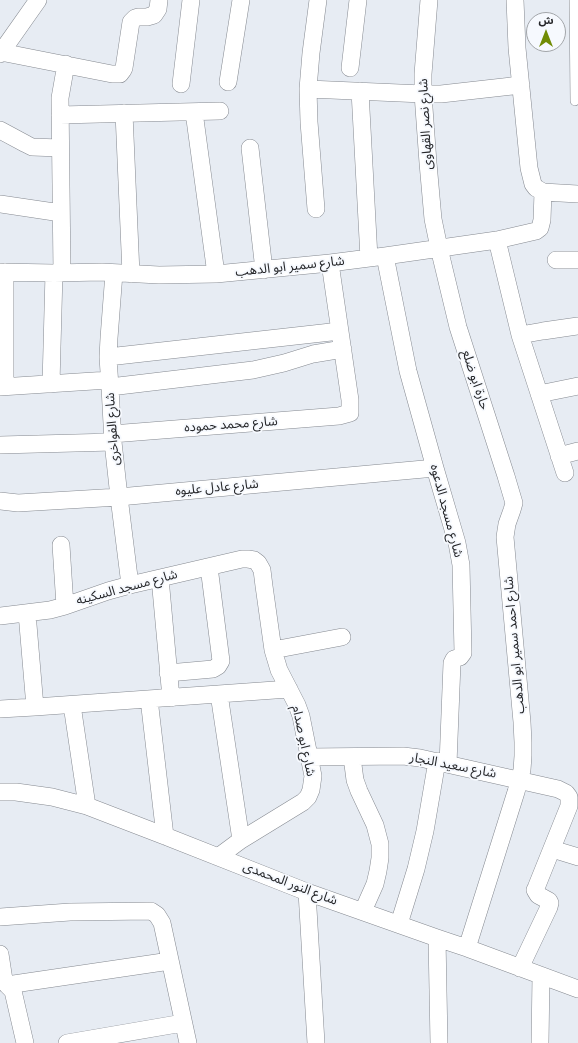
<!DOCTYPE html>
<html>
<head>
<meta charset="utf-8">
<style>
  body { margin:0 }
  #map { position:relative; width:578px; height:1043px; overflow:hidden; background:#e7ecf3; font-family:"Source Serif 4","Noto Sans Arabic",serif }
  canvas { display:block }
  .north { position:absolute; left:526px; top:12px; width:40px; height:40px; box-sizing:border-box; background:#f6f9fe; border:1px solid #a2a5a9; border-radius:50%; rotate:0deg; font-size:11px; font-weight:700; line-height:16px; text-align:center; color:#252629 }
  .north::after { content:''; display:block; margin:auto; width:14px; height:18px; background:#718c05; clip-path:polygon(50% 0,100% 100%,50% 72%,0 100%) }
</style>
</head>
<body>
<div id="map">
<canvas width="578" height="1043"></canvas>
<div class="north">ش</div>
</div>
<script>
const c = document.querySelector('canvas').getContext('2d');
c.lineJoin = 'round';
const poly = rows => new Path2D(rows.map(r => 'M' + r).join(''));
function trace(path, color, width, dash) { c.strokeStyle = color; c.lineWidth = width; c.lineCap = dash ? 'butt' : 'round'; c.setLineDash(dash || []); c.stroke(path); }
function drawText(font, color, halo, rows, align = 'center') {
  c.font = font + ' "Source Serif 4","Noto Sans Arabic",serif'; c.lineWidth = 3.5; c.setLineDash([]); c.textBaseline = 'middle'; c.strokeStyle = halo; c.fillStyle = color; for (const [text, x, y, turn = 0] of rows) {
    c.save(); c.translate(x, y); c.rotate((+turn || 0) * Math.PI / 180); c.textAlign = isNaN(turn) ? turn : align; if (halo) c.strokeText(text, 0, 0); c.fillText(text, 0, 0); c.restore();
  }
}
const lane = poly([
  [574,0,575,101]
]);
const street = poly([
  [429,0,423,74,423,94,428,163,433,219,439,248,458,327,506,476,514,503,512,510,507,524,505,537,522,722,523,742,523,756,522,770,516,792,467,948],
  [515,0,517,48,529,168,533,184,536,188,543,192,578,194],
  [1,52,112,74,120,74,123,70,124,68,131,22,135,18,138,17,147,17,154,15,158,9,159,0],
  [0,54,38,0],
  [350,68,358,0],
  [228,82,241,0],
  [181,84,191,0],
  [308,89,423,94,441,94,521,85],
  [360,91,369,258],
  [194,112,216,274],
  [124,113,131,274],
  [60,115,220,111],
  [0,130,26,144,32,147,60,148],
  [250,148,264,270],
  [0,204,61,213],
  [316,209,309,122,308,89,311,53,318,0],
  [497,240,520,335,565,473],
  [385,256,408,371,435,468,457,543,461,565,463,653,460,657,454,659,452,663,448,764],
  [556,260,578,260],
  [0,272,54,273,102,272,159,275,216,274,330,263,385,256,497,240,536,231,540,228,542,220,543,192],
  [62,273,60,98,66,64],
  [114,273,109,338,108,357,110,387,113,442,119,497,130,585],
  [520,335,543,331,578,326],
  [108,357,340,331],
  [51,384,54,273],
  [5,386,5,272],
  [0,387,109,380],
  [110,387,253,370,284,363,313,354,343,349],
  [539,394,578,386],
  [112,434,339,416,350,413,350,400,330,263],
  [0,445,113,442],
  [559,456,578,451],
  [0,501,18,503,119,497,435,468],
  [61,545,65,606],
  [160,578,171,698],
  [27,613,35,707],
  [0,616,50,610,65,606,108,591,130,585,242,559,248,559,254,560,258,563,262,570,264,586,273,650,279,670,297,705,301,716,313,776,311,790,308,797,303,802,241,840,218,857],
  [273,650,342,637],
  [168,673,213,669,218,666,221,661,209,567],
  [219,694,241,840],
  [149,699,165,836],
  [72,705,87,806],
  [0,709,35,707,289,689],
  [309,757,403,756,420,758,558,789,566,793,569,797,569,806,536,888,535,890,538,895,549,901,550,903,549,907,520,968],
  [352,757,355,780,359,791,375,825,380,844,380,858,378,871,375,884,363,911],
  [0,792,16,792,52,797,87,806,165,836,307,892,437,938,467,948,578,989],
  [552,849,578,857],
  [307,892,316,1043],
  [0,917,70,912,151,911,157,915,162,923,188,1043],
  [399,924,416,869,425,831,437,761],
  [437,938,439,1043],
  [0,954,4,980,7,985,13,991,25,1043],
  [7,985,170,961],
  [67,1043,183,1023],
  [540,1043,541,976]
]);
const streetNames = [
  ["شارع نصر القهاوى",426,124,-93],
  ["شارع سمير ابو الدهب",290,267,-6],
  ["حارة ابو ضلع",475,380,72],
  ["شارع محمد حموده",231,425,-4],
  ["شارع الفواخرى",113,429,-94],
  ["شارع عادل عليوه",217,488,-5],
  ["شارع مسجد الدعوه",446,511,75],
  ["شارع مسجد السكينه",127,588,-15],
  ["شارع احمد سمير ابو الدهب",515,645,-95],
  ["شارع ابو صدام",303,741,78],
  ["شارع سعيد النجار",453,766,11],
  ["شارع النور المحمدى",290,884,21]
];
trace(lane, '#858990', 10);
trace(street, '#858990', 18);
trace(lane, '#fff', 9);
trace(street, '#fff', 17);
drawText('13px', '#252629', '#f6f9fe', streetNames);
</script>
</body>
</html>
